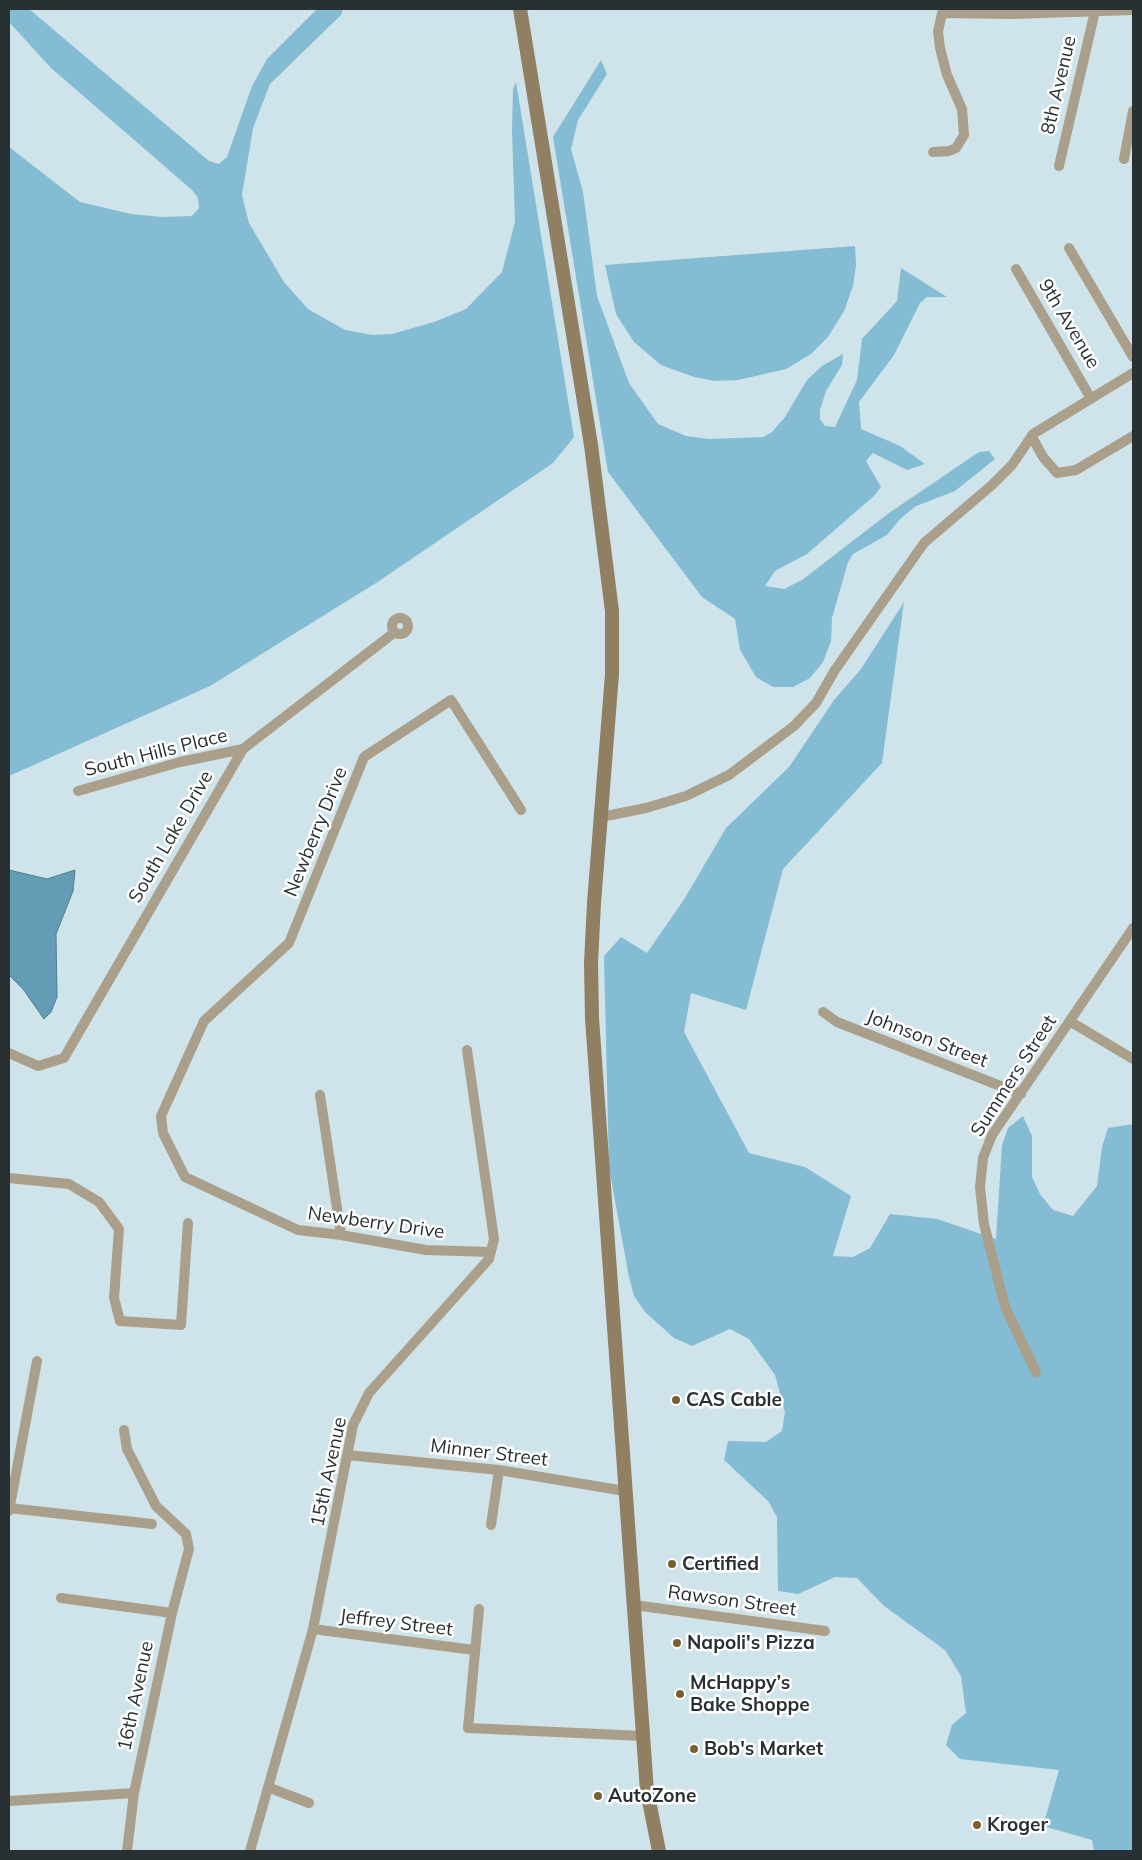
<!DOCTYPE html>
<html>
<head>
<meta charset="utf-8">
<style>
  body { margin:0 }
  #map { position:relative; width:1142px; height:1860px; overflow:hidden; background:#cfe3eb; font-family:Mulish,sans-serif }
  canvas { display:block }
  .frame { position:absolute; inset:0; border:10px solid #283033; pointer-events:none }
</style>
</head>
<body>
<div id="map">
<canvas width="1142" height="1860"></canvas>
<div class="frame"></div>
</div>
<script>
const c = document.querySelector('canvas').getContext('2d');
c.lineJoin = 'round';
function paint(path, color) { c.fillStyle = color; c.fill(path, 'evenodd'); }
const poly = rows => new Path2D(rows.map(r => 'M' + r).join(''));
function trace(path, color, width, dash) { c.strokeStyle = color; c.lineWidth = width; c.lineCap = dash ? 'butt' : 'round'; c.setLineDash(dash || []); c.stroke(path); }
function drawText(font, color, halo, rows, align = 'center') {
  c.font = font + ' Mulish,sans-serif'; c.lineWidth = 5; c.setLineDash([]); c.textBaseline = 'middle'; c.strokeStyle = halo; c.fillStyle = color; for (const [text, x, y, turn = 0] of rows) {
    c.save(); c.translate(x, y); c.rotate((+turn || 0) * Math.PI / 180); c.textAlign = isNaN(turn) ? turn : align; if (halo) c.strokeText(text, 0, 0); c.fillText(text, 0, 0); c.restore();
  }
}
const green = poly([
  [9,9,29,9,209,161,219,164,227,157,252,86,267,59,317,9,343,9,341,15,270,84,253,128,242,195,249,223,284,282,308,309,345,330,373,335,392,334,434,322,466,309,502,272,515,222,512,130,513,89,516,82,574,437,553,463,376,583,210,686,9,776,9,147,80,202,131,214,162,217,192,216,199,208,198,198,192,190,51,68,9,22],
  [601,60,607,74,578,120,571,149,583,192,597,296,629,383,658,424,686,436,709,439,763,437,772,432,785,417,807,380,822,366,843,354,842,365,826,391,820,410,820,419,825,426,835,427,857,380,862,339,897,301,901,268,947,297,927,297,920,303,894,355,859,402,861,429,900,446,925,464,907,470,873,453,866,461,881,487,874,496,807,554,775,571,765,586,784,589,802,580,889,513,979,452,989,451,995,459,955,491,916,506,900,519,887,535,853,554,848,562,832,618,831,641,823,662,810,678,793,687,773,687,756,677,740,650,735,619,702,597,608,472,553,137],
  [855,246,856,265,853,286,844,311,828,337,811,354,786,369,738,380,715,381,694,377,661,365,634,342,616,314,605,265],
  [904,602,882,763,783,869,746,1010,691,993,684,1032,749,1153,805,1167,851,1196,833,1256,853,1257,870,1248,890,1214,937,1219,996,1239,1002,1145,1008,1128,1023,1116,1032,1136,1032,1177,1040,1194,1053,1210,1073,1216,1097,1186,1102,1147,1108,1128,1133,1124,1133,1851,1094,1851,1092,1840,1043,1826,1059,1770,960,1759,946,1745,952,1725,966,1713,961,1676,945,1650,884,1606,857,1578,835,1577,798,1594,778,1591,777,1517,768,1501,724,1460,728,1441,766,1442,782,1431,785,1412,775,1375,749,1339,730,1329,692,1346,674,1338,645,1312,634,1296,629,1277,609,1168,604,956,621,937,647,953,685,898,726,828,789,767,834,700,861,669]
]);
const water = poly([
  [9,870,47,879,75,870,73,891,56,934,57,997,51,1012,44,1019,23,989,9,975,9,870]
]);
const street = poly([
  [933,152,949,151,956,148,964,135,962,109,947,75,940,48,938,32,942,13,1012,14,1133,10],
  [1124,159,1133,111],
  [1059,166,1095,11],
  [1069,248,1133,357],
  [1016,269,1090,397],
  [1033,434,1033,439,1043,457,1057,473,1076,470,1133,436],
  '392 626a8 8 0 1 1 16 0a8 8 0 1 1-16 0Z',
  [78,791,180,762,243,749],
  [601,817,646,808,686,796,729,775,794,726,816,703,835,670,924,543,992,485,1012,465,1033,434,1133,373],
  [823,1012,837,1022,1021,1094],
  [1071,1022,1133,1059],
  [9,1053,38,1066,64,1058,243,749,395,632],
  [320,1095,341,1235],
  [9,1178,69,1184,99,1202,119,1229,114,1298,120,1321,181,1325,188,1223],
  [491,1252,426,1250,341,1235,298,1230,185,1177,163,1133,161,1116,204,1021,289,943,364,757,451,700,521,810],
  [1036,1372,1005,1307,984,1224,980,1187,983,1158,992,1135,1133,928],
  [124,1430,127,1449,156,1506,186,1534,189,1549,172,1613,134,1793,127,1851],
  [347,1455,499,1470,625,1491],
  [9,1508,152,1524],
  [9,1511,37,1361],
  [491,1525,499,1470],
  [61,1598,172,1613],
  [634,1605,825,1631],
  [479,1609,468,1728,643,1736],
  [313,1629,474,1650],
  [270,1788,309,1803],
  [9,1801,134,1793],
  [250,1851,313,1629,353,1425,369,1393,489,1259,494,1239,467,1050]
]);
const secondary = poly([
  [520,9,591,445,612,611,612,674,594,903,591,963,592,1018,647,1791,659,1851]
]);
const markers = [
  [676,1400,5,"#786030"],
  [672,1564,5,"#786030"],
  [677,1643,5,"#786030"],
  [680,1694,5,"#786030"],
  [694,1749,5,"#786030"],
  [598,1796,5,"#786030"],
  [977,1825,5,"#786030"]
];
const streetNames = [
  ["8th Avenue",1059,85,-77],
  ["9th Avenue",1069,324,59],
  ["South Hills Place",156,753,-14],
  ["Newberry Drive",316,832,-68],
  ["South Lake Drive",171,837,-60],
  ["Johnson Street",927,1039,21],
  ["Summers Street",1014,1076,-57],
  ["Newberry Drive",376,1223,8],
  ["Minner Street",489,1453,7],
  ["15th Avenue",329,1472,-78],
  ["Rawson Street",732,1601,8],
  ["Jeffrey Street",396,1623,7],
  ["16th Avenue",136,1696,-78]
];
const poiNames = [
  ["CAS Cable",686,1400],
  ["Certified",682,1564],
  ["Napoli's Pizza",687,1643],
  ["McHappy’s",690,1683],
  ["Bake Shoppe",690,1705],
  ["Bob's Market",704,1749],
  ["AutoZone",608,1796],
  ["Kroger",987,1825]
];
paint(green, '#84bcd4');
paint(water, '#629db5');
trace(water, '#517c8e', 1);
trace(street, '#aa9f8a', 10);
trace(secondary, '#907f61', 14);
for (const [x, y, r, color] of markers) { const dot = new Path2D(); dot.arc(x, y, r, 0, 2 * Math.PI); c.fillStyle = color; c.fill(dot); trace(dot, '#fff', 2); }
drawText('19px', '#283033', '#fff', streetNames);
drawText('bold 19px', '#283033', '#fff', poiNames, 'left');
</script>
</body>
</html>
